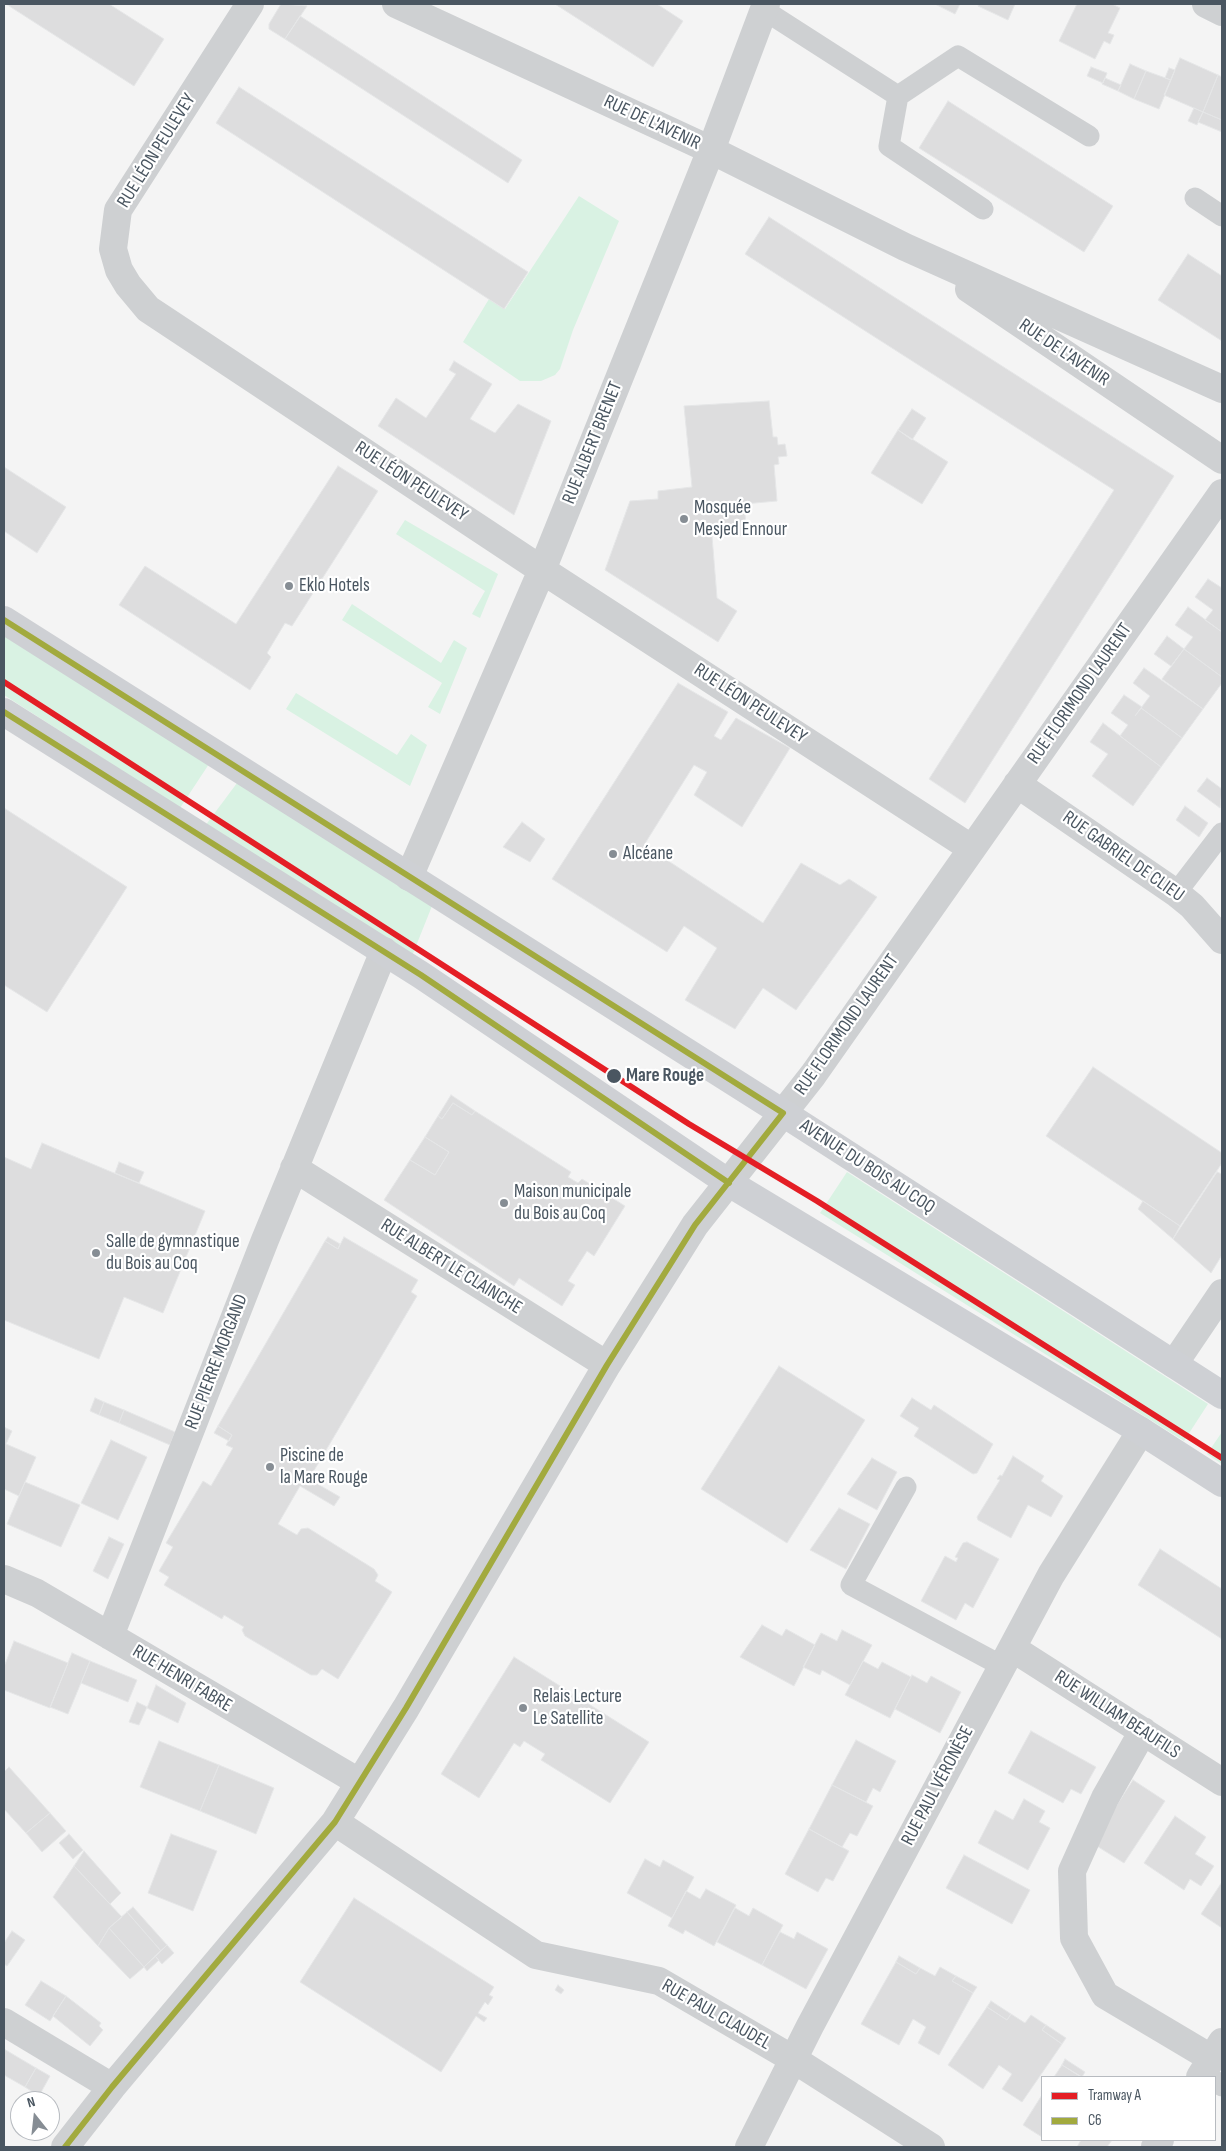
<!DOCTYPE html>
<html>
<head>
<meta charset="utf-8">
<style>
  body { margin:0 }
  #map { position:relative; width:1226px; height:2151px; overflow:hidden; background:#f4f4f4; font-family:"Sofia Sans Condensed",sans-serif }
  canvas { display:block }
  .frame { position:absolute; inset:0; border:5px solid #4a5661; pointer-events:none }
  .legend { position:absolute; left:1041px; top:2076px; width:175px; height:65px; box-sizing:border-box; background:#fff; border:1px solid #b7bbc0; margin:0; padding:6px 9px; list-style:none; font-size:15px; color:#4a5661 }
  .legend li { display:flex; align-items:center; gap:10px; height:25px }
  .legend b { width:25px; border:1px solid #b7bbc0 }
  .north { position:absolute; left:10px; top:2091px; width:50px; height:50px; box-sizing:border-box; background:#fff; border:1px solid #b7bbc0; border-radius:50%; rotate:344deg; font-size:14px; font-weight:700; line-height:20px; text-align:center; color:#4a5661 }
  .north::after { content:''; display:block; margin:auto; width:18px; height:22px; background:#868d94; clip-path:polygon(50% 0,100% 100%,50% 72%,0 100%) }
</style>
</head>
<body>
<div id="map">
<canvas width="1226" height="2151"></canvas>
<div class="frame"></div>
<ul class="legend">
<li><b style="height:6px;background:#e41e25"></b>Tramway A</li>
<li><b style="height:6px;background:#a2aa3e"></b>C6</li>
</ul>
<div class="north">N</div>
</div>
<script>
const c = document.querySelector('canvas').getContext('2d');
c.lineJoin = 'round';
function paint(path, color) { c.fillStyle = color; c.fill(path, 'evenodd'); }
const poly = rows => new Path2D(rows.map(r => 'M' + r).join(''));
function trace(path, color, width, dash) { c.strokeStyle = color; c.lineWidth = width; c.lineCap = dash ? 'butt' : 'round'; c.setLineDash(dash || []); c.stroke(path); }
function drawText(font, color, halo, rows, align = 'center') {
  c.font = font + ' "Sofia Sans Condensed",sans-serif'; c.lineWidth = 4.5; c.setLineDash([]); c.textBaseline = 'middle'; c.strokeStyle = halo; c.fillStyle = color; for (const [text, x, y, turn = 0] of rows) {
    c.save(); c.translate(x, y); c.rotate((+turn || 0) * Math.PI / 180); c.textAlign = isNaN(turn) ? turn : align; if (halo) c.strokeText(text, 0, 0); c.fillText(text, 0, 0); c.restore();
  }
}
const green = poly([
  [579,196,619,221,573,330,560,369,555,375,541,381,520,381,463,342,489,299,505,309],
  [405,520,498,574,480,618,472,614,485,591,396,534],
  [352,604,441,663,454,640,467,648,440,714,428,707,442,683,342,620],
  [4,635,209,764,180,808,4,695],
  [296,693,397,755,411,734,427,745,410,786,286,709],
  [237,783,432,906,412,956,205,826],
  [847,1172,1208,1404,1184,1441,820,1213],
  [1222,1432,1222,1464,1207,1454]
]);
const building = poly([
  [6,4,109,4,164,39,134,86,6,4],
  [281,4,307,6,285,39,269,29,269,24,281,4],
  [555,4,657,4,683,21,653,67,555,4],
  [935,4,960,4,955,14,935,4],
  [979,4,1015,4,1008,20,978,6,979,4],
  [1077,4,1112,4,1120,8,1108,33,1114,35,1110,44,1104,41,1095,59,1059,41,1077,4],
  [300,16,522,160,508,183,285,39,300,16],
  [1180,58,1218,75,1203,112,1164,95,1180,58],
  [1130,64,1146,71,1134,99,1118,91,1130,64],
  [1091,67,1107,73,1103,83,1087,76,1091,67],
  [1169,68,1175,70,1171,80,1165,78,1169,68],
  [1146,71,1171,80,1159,109,1134,99,1146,71],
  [1218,75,1222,77,1222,120,1203,112,1218,75],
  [1105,78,1121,85,1118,91,1102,84,1105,78],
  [239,87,528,272,504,309,216,123,239,87],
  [948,101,1113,206,1084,252,919,148,948,101],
  [1194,108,1203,112,1197,125,1188,121,1194,108],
  [1203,112,1222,120,1222,132,1198,122,1203,112],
  [769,217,1174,476,965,803,929,779,1114,490,745,254,769,217],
  [1188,254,1222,276,1222,341,1158,300,1188,254],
  [454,361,492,384,470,419,495,433,518,404,551,421,514,515,378,426,396,398,426,418,456,374,449,370,454,361],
  [769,401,773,437,777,437,778,445,785,444,787,456,778,457,779,464,774,465,777,501,744,504,747,535,712,536,717,598,737,611,718,642,605,570,630,501,658,499,658,491,692,487,684,406,769,401],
  [912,409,926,418,912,440,898,430,912,409],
  [898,430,948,462,922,504,871,473,898,430],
  [338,466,378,491,292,626,285,623,267,653,271,657,250,690,119,605,145,566,236,624,338,466],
  [4,467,66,507,37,553,4,531,4,467],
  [1208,579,1222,588,1222,632,1205,620,1213,610,1195,597,1208,579],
  [1188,607,1222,632,1222,677,1184,649,1193,637,1175,625,1188,607],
  [1167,636,1184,649,1171,666,1154,654,1167,636],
  [1184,649,1222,677,1222,683,1203,709,1162,679,1184,649],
  [1144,668,1203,709,1182,738,1141,708,1150,696,1133,683,1144,668],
  [678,683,728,712,714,736,721,740,736,718,790,748,742,827,694,795,707,772,694,765,644,845,763,923,801,863,840,885,849,879,877,897,796,1010,763,988,735,1029,685,1000,717,948,684,926,667,952,552,879,678,683],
  [1124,695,1142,707,1135,716,1141,708,1182,738,1161,767,1120,736,1128,725,1111,713,1124,695],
  [1103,723,1161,767,1133,806,1092,776,1108,754,1090,742,1103,723],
  [1207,778,1222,789,1220,808,1197,791,1207,778],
  [1185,806,1208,823,1199,837,1176,820,1185,806],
  [4,808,127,887,47,1012,4,985,4,808],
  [522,822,545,839,530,862,503,847,522,822],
  [1093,1067,1222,1153,1222,1163,1180,1226,1046,1136,1093,1067],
  [451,1095,475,1111,472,1115,453,1103,442,1119,438,1116,451,1095],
  [453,1103,472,1115,475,1111,571,1172,568,1177,578,1183,582,1179,625,1206,594,1256,587,1251,568,1281,575,1285,562,1306,519,1278,514,1286,384,1200,410,1160,435,1175,449,1152,425,1137,438,1116,442,1119,453,1103],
  [425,1137,449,1152,435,1175,410,1160,425,1137],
  [42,1143,205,1211,163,1313,124,1297,99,1359,4,1320,4,1157,31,1169,42,1143],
  [119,1162,144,1172,139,1183,115,1173,119,1162],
  [1217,1172,1222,1174,1222,1255,1211,1273,1173,1239,1217,1172],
  [1143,1201,1180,1226,1173,1239,1138,1209,1143,1201],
  [328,1237,340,1244,338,1249,325,1241,328,1237],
  [344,1237,418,1280,411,1292,417,1296,309,1479,340,1497,334,1506,300,1486,278,1524,297,1535,301,1529,308,1528,374,1569,378,1575,375,1581,392,1592,338,1679,322,1669,317,1675,311,1675,245,1636,242,1630,244,1627,224,1615,222,1619,164,1585,169,1577,159,1571,173,1547,166,1543,203,1481,211,1486,233,1448,226,1445,232,1435,218,1426,325,1241,338,1249,344,1237],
  [779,1366,865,1420,787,1543,701,1489,779,1366],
  [95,1398,104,1402,99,1415,90,1411,95,1398],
  [912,1398,931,1410,934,1405,993,1444,977,1473,973,1474,914,1436,919,1428,900,1416,912,1398],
  [104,1402,124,1410,119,1423,99,1415,104,1402],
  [124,1410,175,1432,170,1445,119,1423,124,1410],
  [218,1426,232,1435,229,1441,214,1433,218,1426],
  [4,1427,12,1431,6,1444,36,1457,19,1496,4,1489,4,1427],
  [111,1440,147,1457,118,1520,81,1503,111,1440],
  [1013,1456,1044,1476,1041,1481,1063,1496,1051,1517,1028,1505,1011,1538,978,1520,977,1517,1000,1480,997,1479,1000,1475,1002,1476,1013,1456],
  [872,1458,897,1472,877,1510,847,1494,872,1458],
  [25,1482,80,1505,61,1547,7,1524,25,1482],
  [839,1508,870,1524,846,1569,810,1550,839,1508],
  [109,1537,124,1544,108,1579,93,1571,109,1537],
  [967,1542,999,1559,973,1608,965,1603,956,1620,921,1601,945,1556,956,1562,958,1558,955,1557,963,1543,967,1542],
  [1160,1549,1222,1589,1222,1639,1138,1585,1160,1549],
  [762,1625,782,1636,786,1629,815,1645,794,1686,740,1657,762,1625],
  [842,1630,872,1645,850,1685,822,1670,820,1675,803,1667,821,1633,837,1641,842,1630],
  [14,1641,68,1663,50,1708,4,1690,4,1667,14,1641],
  [72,1653,90,1661,68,1714,50,1707,72,1653],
  [514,1657,649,1742,610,1803,541,1760,545,1754,524,1741,520,1747,514,1743,479,1798,441,1774,514,1657],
  [90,1661,137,1680,128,1702,81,1683,90,1661],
  [863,1661,878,1669,882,1662,911,1677,890,1718,845,1695,863,1661],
  [912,1675,927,1683,931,1676,961,1692,940,1733,895,1709,912,1675],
  [156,1685,186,1703,178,1723,147,1708,156,1685],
  [137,1702,147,1707,139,1725,129,1722,137,1702],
  [1031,1731,1096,1767,1081,1794,1071,1789,1063,1803,1008,1773,1031,1731],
  [856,1740,896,1761,880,1792,873,1788,866,1802,832,1785,856,1740],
  [159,1741,219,1765,200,1811,140,1787,159,1741],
  [219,1765,274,1788,256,1834,200,1811,219,1765],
  [9,1767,50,1813,26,1833,4,1809,4,1772,9,1767],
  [1133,1780,1165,1801,1124,1863,1092,1843,1133,1780],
  [832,1785,873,1806,857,1836,850,1833,842,1847,809,1829,832,1785],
  [1024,1799,1045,1811,1039,1822,1050,1828,1028,1870,978,1843,995,1810,1013,1820,1024,1799],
  [50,1813,66,1831,42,1852,26,1833,50,1813],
  [1175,1816,1206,1837,1195,1854,1214,1866,1201,1886,1190,1879,1184,1890,1144,1863,1175,1816],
  [809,1829,849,1851,833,1881,826,1878,818,1892,785,1874,809,1829],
  [69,1834,83,1850,73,1859,59,1843,69,1834],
  [171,1834,217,1851,193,1911,148,1893,171,1834],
  [84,1851,121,1893,110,1904,74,1866,84,1851],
  [964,1855,1030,1890,1012,1924,946,1888,964,1855],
  [645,1859,660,1867,663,1860,694,1877,672,1918,627,1893,645,1859],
  [74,1866,122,1917,109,1928,98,1946,53,1897,74,1866],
  [1222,1882,1222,1928,1201,1914,1222,1882],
  [706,1889,736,1905,714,1946,685,1930,683,1934,668,1926,686,1891,700,1899,706,1889],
  [354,1898,494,1987,489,1995,493,1997,488,2005,485,2002,478,2013,487,2018,484,2022,476,2016,441,2072,300,1982,354,1898],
  [133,1907,167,1945,161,1951,127,1912,133,1907],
  [735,1908,749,1916,753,1908,783,1925,762,1965,717,1942,735,1908],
  [127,1912,161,1951,144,1967,109,1928,127,1912],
  [109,1928,144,1967,130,1979,98,1946,109,1928],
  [12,1931,25,1940,7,1966,4,1964,4,1943,12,1931],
  [780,1932,794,1939,797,1932,828,1949,806,1989,762,1965,780,1932],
  [167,1945,174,1953,162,1964,155,1956,167,1945],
  [155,1956,159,1960,147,1971,144,1967,155,1956],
  [899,1956,920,1968,916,1974,896,1962,899,1956],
  [896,1962,916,1974,920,1968,935,1976,940,1967,956,1976,952,1981,973,1993,939,2055,918,2043,926,2027,913,2019,899,2045,861,2024,896,1962],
  [956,1976,977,1987,973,1993,952,1981,956,1976],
  [41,1981,66,1996,50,2021,25,2005,41,1981],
  [558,1985,564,1990,561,1994,555,1990,558,1985],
  [66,1996,101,2023,99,2026,103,2030,90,2046,53,2016,66,1996],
  [991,2001,1011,2014,1007,2020,987,2007,991,2001],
  [987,2007,1007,2020,1011,2014,1025,2023,1031,2015,1046,2025,1042,2030,1062,2044,1022,2102,1002,2089,1012,2074,999,2065,983,2089,948,2065,987,2007],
  [1046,2025,1066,2038,1062,2044,1042,2030,1046,2025],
  [4,2049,36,2068,25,2087,4,2075,4,2049],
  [1065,2059,1085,2072,1082,2077,1062,2065,1065,2059],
  [1062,2065,1081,2077,1054,2077,1062,2065],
  [36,2068,50,2076,39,2096,25,2087,36,2068],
  [1042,2095,1042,2137,1023,2125,1042,2095],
  [1081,2140,1112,2140,1107,2147,1077,2147,1081,2140]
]);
const service = poly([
  [764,10,898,96,958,56,1089,136],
  [898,96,889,146,983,209],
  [1195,198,1222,216],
  [1176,893,1222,833],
  [906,1487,851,1585,1002,1666],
  [1215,2081,1222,2086]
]);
const minor = poly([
  [250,4,118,210,113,249,119,270,128,285,148,309,542,570,971,848],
  [396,4,711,150,905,247,1222,389],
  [1206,4,1222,12],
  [969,289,1222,460],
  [1017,784,1176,893,1192,906,1222,940],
  [409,877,542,570,711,150,766,4],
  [294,1168,607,1365],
  [1174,1364,1222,1293],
  [4,1579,37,1593,359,1782],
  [110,1636,265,1240,384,951],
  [1012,1648,1222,1782],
  [1143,1731,1105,1798,1072,1871,1074,1938,1105,1995,1211,2058],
  [335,1822,536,1955,659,1981,793,2059,931,2147],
  [4,2022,112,2087],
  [1200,2077,1222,2042],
  [65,2147,112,2087,335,1822,406,1708,607,1365,695,1225,813,1075,1222,493],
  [749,2147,810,2026,1051,1575,1141,1431],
  [1155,2147,1160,2140]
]);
const secondary = poly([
  [4,620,783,1113,1222,1395],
  [4,712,421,975,729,1183,1141,1431,1222,1483]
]);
const bus1 = poly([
  [4,620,783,1113,695,1225,607,1365,406,1708,335,1822,112,2087,65,2147],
  [4,712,421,975,729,1183]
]);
const tram1 = poly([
  [4,682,689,1124,817,1201,1222,1458]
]);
const markers = [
  [684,519,5,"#868d94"],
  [289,586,5,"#868d94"],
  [613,854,5,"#868d94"],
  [614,1076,8,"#4a5661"],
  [504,1203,5,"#868d94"],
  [96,1253,5,"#868d94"],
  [270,1467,5,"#868d94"],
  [523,1708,5,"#868d94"]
];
const streetNames = [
  ["RUE DE L'AVENIR",652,123,25],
  ["RUE LÉON PEULEVEY",157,151,-58],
  ["RUE DE L'AVENIR",1064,353,34],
  ["RUE ALBERT BRENET",593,443,-68],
  ["RUE LÉON PEULEVEY",411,482,33],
  ["RUE FLORIMOND LAURENT",1080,694,-55],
  ["RUE LÉON PEULEVEY",750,704,33],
  ["RUE GABRIEL DE CLIEU",1123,857,35],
  ["RUE FLORIMOND LAURENT",847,1025,-55],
  ["AVENUE DU BOIS AU COQ",867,1167,33],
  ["RUE ALBERT LE CLAINCHE",451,1267,32],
  ["RUE PIERRE MORGAND",217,1362,-69],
  ["RUE HENRI FABRE",182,1679,31],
  ["RUE WILLIAM BEAUFILS",1117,1715,33],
  ["RUE PAUL VÉRONÈSE",938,1786,-62],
  ["RUE PAUL CLAUDEL",716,2015,30]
];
const poiNames = [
  ["Mosquée",694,508],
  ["Mesjed Ennour",694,530],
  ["Eklo Hotels",299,586],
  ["Alcéane",623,854],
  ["Maison municipale",514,1192],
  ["du Bois au Coq",514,1214],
  ["Salle de gymnastique",106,1242],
  ["du Bois au Coq",106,1264],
  ["Piscine de",280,1456],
  ["la Mare Rouge",280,1478],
  ["Relais Lecture",533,1697],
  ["Le Satellite",533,1719]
];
const stopNames = [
  ["Mare Rouge",626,1076]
];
paint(green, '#d9f2e3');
paint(building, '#ddddde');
trace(building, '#e5e6e7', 1);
trace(service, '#ced0d2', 21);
trace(minor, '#ced0d2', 28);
trace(secondary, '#ced0d4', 28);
trace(bus1, '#a2aa3e', 6);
trace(tram1, '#e41e25', 6);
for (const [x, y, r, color] of markers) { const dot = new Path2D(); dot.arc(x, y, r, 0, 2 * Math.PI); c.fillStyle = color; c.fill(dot); trace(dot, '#fff', 2); }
drawText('19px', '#4a5661', '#fff', streetNames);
drawText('19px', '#4a5661', '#fff', poiNames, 'left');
drawText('bold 19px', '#4a5661', '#fff', stopNames, 'left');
</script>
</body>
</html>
